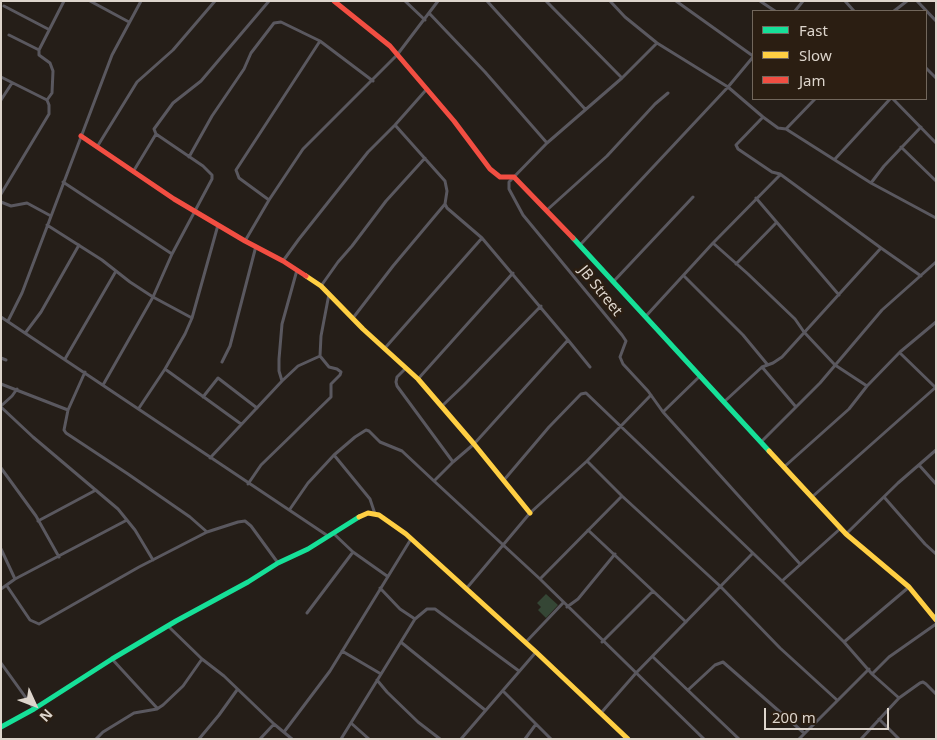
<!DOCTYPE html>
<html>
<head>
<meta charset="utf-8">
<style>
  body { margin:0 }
  #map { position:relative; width:937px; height:740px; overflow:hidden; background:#251e18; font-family:"Noto Sans",sans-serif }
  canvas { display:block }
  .frame { position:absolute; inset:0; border:2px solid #ddd5cc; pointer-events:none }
  .legend { position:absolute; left:752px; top:10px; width:175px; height:90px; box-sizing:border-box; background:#2b1e12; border:1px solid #72675c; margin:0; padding:6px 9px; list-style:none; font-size:15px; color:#ddd5cc }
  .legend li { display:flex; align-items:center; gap:10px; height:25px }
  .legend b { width:25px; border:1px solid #72675c }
  .north { position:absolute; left:10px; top:680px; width:50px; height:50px; -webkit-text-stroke:4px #2b1e12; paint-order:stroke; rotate:133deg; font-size:14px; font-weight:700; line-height:20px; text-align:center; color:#ddd5cc }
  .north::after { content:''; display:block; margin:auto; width:18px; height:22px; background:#ddd5cc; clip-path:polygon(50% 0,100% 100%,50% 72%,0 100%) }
  .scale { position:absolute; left:764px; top:708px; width:125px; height:22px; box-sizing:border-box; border:2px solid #ddd5cc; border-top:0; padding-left:6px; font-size:15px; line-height:18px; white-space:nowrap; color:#ddd5cc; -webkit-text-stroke:4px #2b1e12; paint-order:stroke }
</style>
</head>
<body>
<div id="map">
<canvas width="937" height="740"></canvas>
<div class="frame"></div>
<ul class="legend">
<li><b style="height:6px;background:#16e098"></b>Fast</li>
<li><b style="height:6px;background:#ffcf43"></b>Slow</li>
<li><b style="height:6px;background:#f24e42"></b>Jam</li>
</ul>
<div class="north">N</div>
<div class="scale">200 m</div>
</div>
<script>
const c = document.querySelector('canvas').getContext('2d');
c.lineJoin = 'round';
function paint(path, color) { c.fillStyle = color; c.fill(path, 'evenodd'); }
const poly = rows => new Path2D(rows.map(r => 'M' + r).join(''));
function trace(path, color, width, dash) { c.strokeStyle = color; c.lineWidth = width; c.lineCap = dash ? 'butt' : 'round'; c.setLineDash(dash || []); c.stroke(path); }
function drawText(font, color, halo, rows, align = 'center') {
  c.font = font + ' "Noto Sans",sans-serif'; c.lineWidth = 5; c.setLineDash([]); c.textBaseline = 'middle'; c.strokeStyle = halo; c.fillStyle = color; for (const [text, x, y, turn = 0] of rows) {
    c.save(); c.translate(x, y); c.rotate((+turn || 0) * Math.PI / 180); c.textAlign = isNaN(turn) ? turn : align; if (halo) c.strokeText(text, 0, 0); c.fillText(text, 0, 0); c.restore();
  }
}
const green = poly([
  [546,594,558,605,546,618,538,610,541,607,537,603]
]);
const street = poly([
  [90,1,129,22],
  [405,1,425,20],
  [487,1,585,109],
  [546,1,622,78],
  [610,1,625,17,657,43,728,87,763,117,778,128,786,129,871,183,936,218],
  [676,1,753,56],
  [760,1,775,11],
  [845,1,854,11],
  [917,1,936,21],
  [4,6,48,29],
  [795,11,803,1],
  [894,11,907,1],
  [429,13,485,72,547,143],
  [9,35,39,50],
  [657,43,622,78,547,143,509,182,509,189,523,215,622,335,626,341,620,357,623,364,648,391,663,412,800,564],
  [926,68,936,78],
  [1,77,47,100,49,105,49,114,1,194],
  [893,99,936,143],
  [1,100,12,83],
  [47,100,52,93,53,71,50,63,39,55,39,50,64,1],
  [395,125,445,181,447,191,445,204,447,208,482,238,568,340,474,444,453,462,434,481],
  [786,129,815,99],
  [97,147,137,82,173,50,215,1],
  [901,147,936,181],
  [189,157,212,116,244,69,251,53,274,23,281,22,320,41,373,81],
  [835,159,890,99],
  [133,172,156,134],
  [63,182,172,254],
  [871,183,884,166,921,127],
  [756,198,839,295],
  [269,200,303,149,397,55,438,1],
  [1,202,11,206,27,203,51,216],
  [547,210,607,156,655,104,668,93],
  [47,225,102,260,130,282,153,297,192,318],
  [245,241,269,200,239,178,236,170,320,41],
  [713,243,748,274,795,319,804,332,835,365,867,386],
  [580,245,728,87,753,57],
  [881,248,921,276],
  [283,261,299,239,368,152,395,125,426,90],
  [736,264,776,223],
  [684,276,743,335,767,364],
  [614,281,693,197],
  [321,286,338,262,352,246,386,201,425,158],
  [646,316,713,243,780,175],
  [1,317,328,536],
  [353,318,393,266,445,204],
  [8,321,22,293,112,55,141,1],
  [26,332,41,312,79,245],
  [568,340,590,367],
  [385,348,482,238],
  [900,353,935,387],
  [320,356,321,336,329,294],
  [1,358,6,360],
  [65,359,116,271],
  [222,362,230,346,256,246],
  [762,367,796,407],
  [406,368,397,377,396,382,397,386,453,462],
  [165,369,241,424],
  [85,372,68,410,64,430,66,433,128,474,190,517,207,532],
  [418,379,513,273],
  [1,384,68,410],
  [103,385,153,297,172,254,212,179,212,175,203,166,156,134,154,129,173,103,201,81,269,1],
  [203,397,218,378,257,408],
  [725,401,762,367,773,363,782,357,881,248,780,174,772,172,738,149,736,145,763,117],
  [1,406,12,396,17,389],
  [442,406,464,385,541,306],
  [1,407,33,437,118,509,135,530,153,560],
  [139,408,165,369,185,334,192,318,218,225],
  [663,412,700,376],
  [761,442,820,383,882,310,936,262],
  [334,455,370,499,375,514],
  [210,458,282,381,279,371,279,359,282,324,297,270],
  [587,461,622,496,720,586,780,648,837,700],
  [919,465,936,484],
  [784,467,849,409,867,386,900,352,936,322],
  [1,468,36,516,59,557],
  [504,480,549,427,581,394,586,393,782,581,844,642,872,674,899,698],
  [248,484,261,465,331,397,331,384,340,375,341,372,337,369,329,367,320,356,298,366,282,381],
  [812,497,936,387],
  [884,497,925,544,936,554],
  [290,509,308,483,334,455,355,437,366,430,369,431,380,442,402,451,434,481,540,579,704,739],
  [38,521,96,490],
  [588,530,686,622],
  [846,534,898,483,936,450],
  [1,549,15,579],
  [353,552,387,576],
  [540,579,622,496],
  [782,581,841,528],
  [7,586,30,620,39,624,139,567,207,532,238,522,245,521,251,526,278,563],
  [380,588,400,609,415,619],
  [1,589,15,579,127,520],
  [466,589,530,513,587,461,651,395],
  [567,607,578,599,615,554],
  [307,613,353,552,333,533],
  [168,626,202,659,224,676,274,724,292,739],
  [526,642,563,603],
  [602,642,653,591],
  [844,642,909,587],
  [402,643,485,710],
  [342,651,381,674],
  [653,657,739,739],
  [112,659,157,708],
  [1,663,34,709],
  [872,674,889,657,936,624],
  [377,680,387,692,418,722,440,739],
  [688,690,715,665,723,662,804,733],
  [503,691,551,739],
  [601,713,636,673,752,554],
  [879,719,899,739],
  [351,723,369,739],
  [284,732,330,671,411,539],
  [96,739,103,732,134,713,157,709,163,705,183,686,202,659],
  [199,739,219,715,237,690],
  [260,739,274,724],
  [341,739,415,619,427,609,435,609,519,671],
  [461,739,536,652],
  [525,739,536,724],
  [799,739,869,669],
  [861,739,899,698,920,683,923,682,926,684,936,694]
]);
const fast = poly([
  [573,238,769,451],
  [1,727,34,709,112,659,176,621,248,582,278,563,308,549,359,517]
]);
const slow = poly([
  [306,276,321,286,363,329,418,379,474,444,530,513],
  [769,451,846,534,909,587,936,620],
  [359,517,368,513,379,515,406,534,536,652,628,739]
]);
const jam = poly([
  [334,1,390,46,454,121,490,169,500,177,514,177,573,238],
  [81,136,174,199,245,241,283,261,306,276]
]);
const streetNames = [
  ["JB Street",600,291,51]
];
paint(green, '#354635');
trace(street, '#5a585f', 3);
trace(fast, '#16e098', 5);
trace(slow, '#ffcf43', 5);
trace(jam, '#f24e42', 5);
drawText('15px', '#ddd5cc', '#2b1e12', streetNames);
</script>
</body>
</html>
